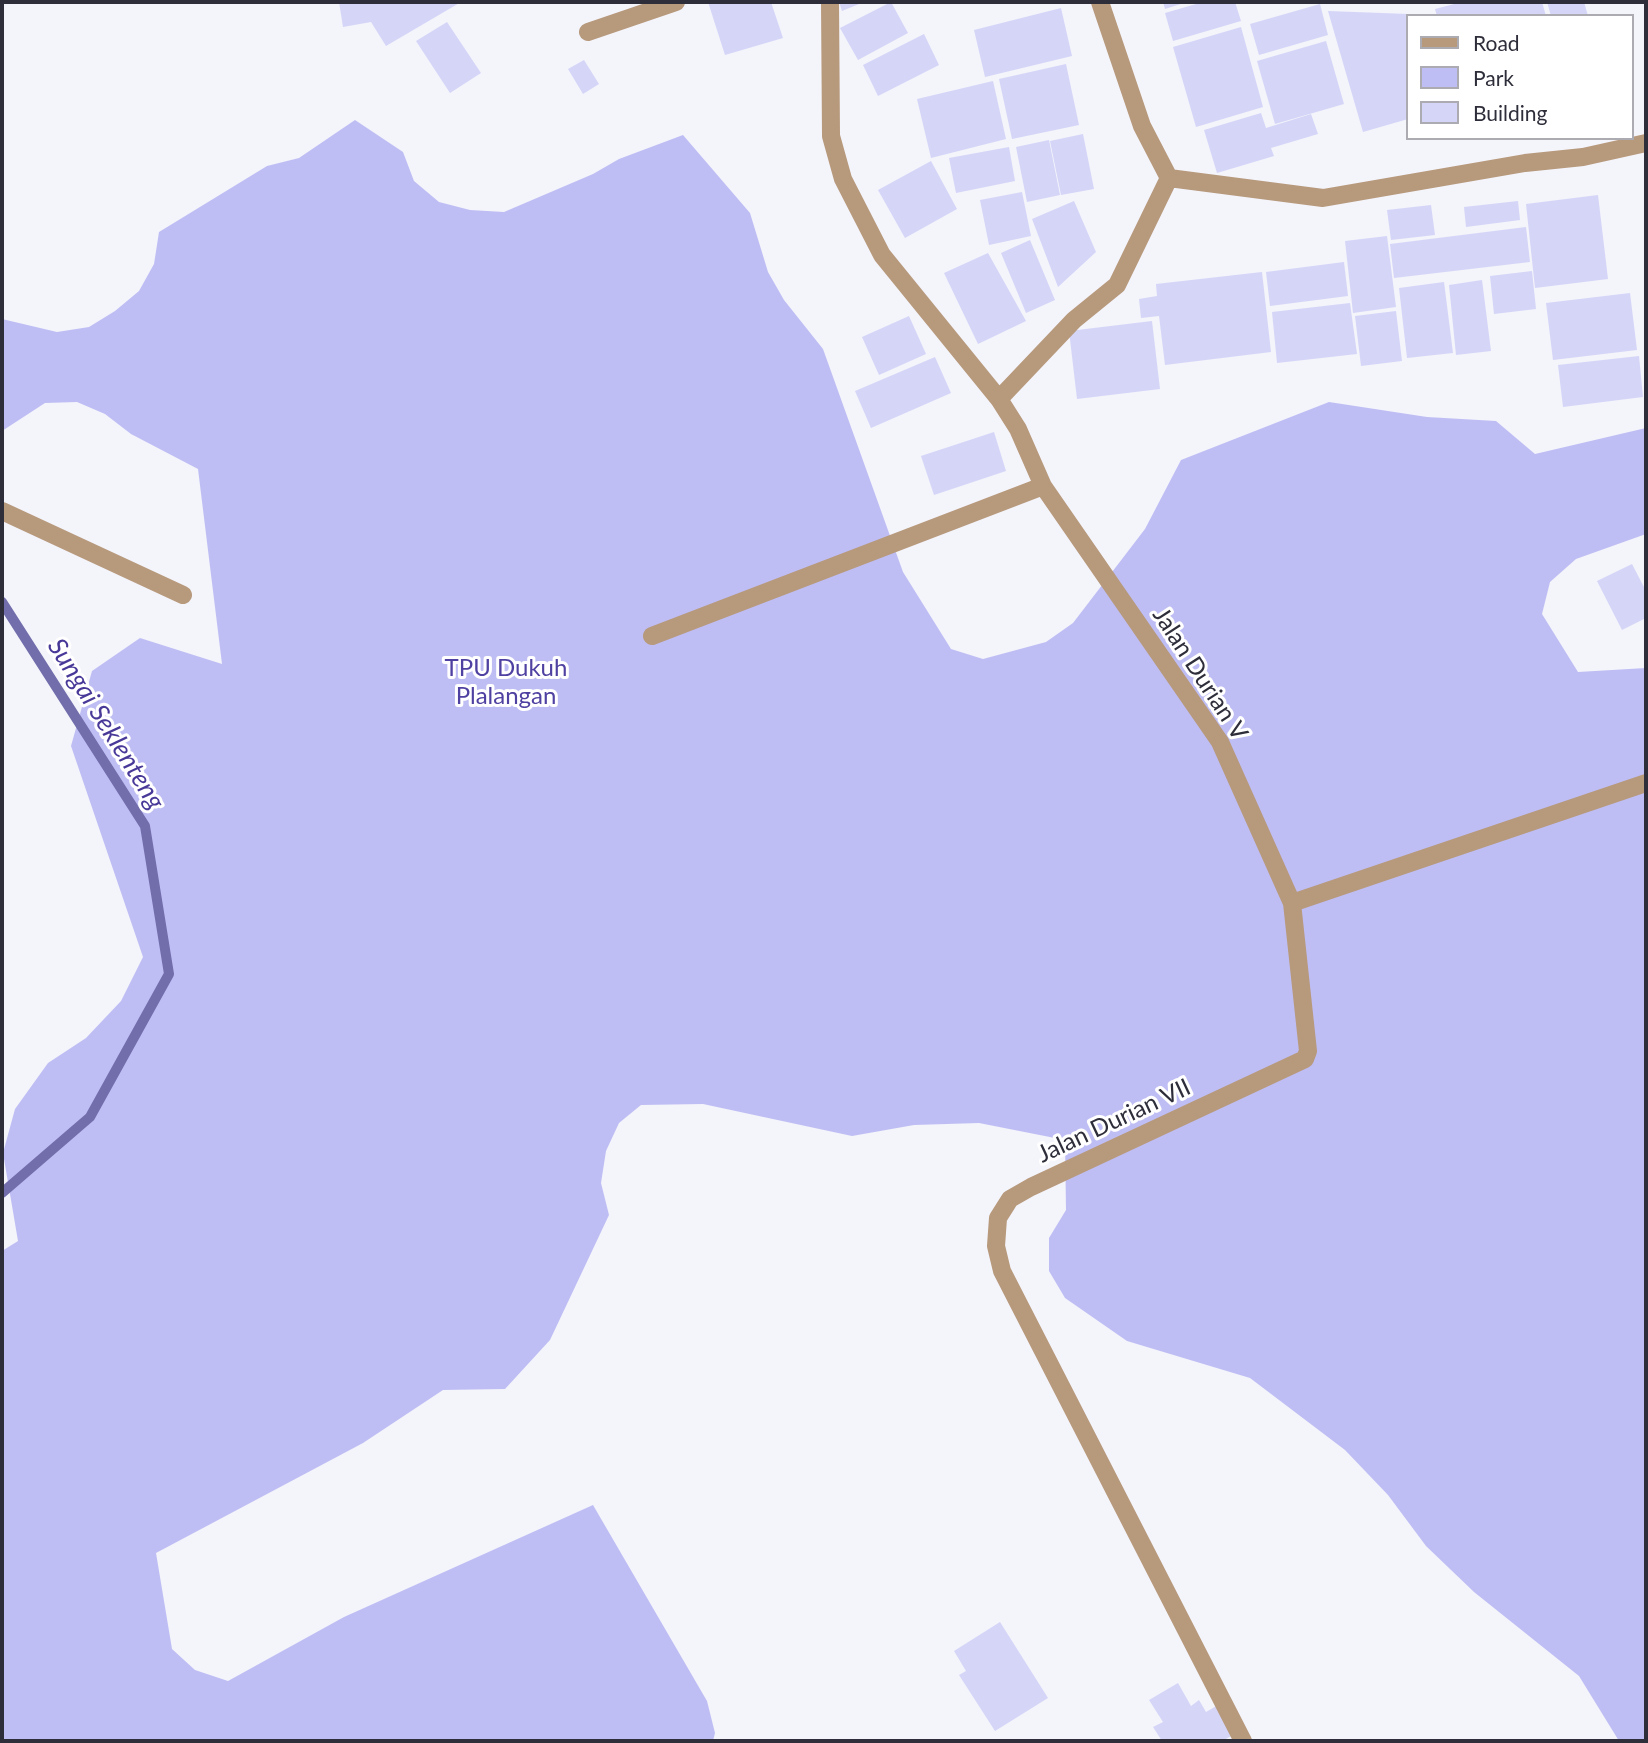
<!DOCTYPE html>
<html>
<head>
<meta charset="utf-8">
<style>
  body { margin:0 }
  #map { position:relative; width:1648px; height:1743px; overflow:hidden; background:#f4f4fb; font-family:Lato,sans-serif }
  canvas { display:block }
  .frame { position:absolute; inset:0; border:4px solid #2e2e3b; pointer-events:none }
  .legend { position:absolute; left:1406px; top:14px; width:228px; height:126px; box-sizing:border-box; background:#fff; border:2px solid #ababb1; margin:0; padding:9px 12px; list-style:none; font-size:21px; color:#2e2e3b }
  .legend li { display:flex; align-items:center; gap:14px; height:35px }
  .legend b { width:35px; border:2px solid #ababb1 }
</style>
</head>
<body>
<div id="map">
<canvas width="1648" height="1743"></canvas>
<div class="frame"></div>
<ul class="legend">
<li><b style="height:9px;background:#b7997c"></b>Road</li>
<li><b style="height:19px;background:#bfbef4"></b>Park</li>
<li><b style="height:19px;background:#d5d5f8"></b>Building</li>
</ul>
</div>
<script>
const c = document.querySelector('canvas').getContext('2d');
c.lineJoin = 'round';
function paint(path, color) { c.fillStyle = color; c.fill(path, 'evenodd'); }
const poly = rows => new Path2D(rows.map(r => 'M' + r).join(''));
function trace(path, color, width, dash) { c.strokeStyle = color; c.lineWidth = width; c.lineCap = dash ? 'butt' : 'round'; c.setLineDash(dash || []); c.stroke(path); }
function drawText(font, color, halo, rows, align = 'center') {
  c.font = font + ' Lato,sans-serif'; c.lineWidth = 6; c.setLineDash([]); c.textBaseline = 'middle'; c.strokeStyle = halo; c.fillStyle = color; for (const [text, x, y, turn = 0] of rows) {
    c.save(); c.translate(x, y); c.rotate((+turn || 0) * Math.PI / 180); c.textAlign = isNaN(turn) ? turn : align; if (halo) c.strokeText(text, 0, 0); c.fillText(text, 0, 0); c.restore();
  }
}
const green = poly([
  [355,120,403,152,414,181,439,202,470,210,504,212,593,174,619,159,683,135,750,213,768,272,784,300,823,349,903,572,951,649,983,659,1046,642,1073,623,1145,529,1181,460,1329,402,1427,417,1496,421,1535,454,1646,428,1646,534,1576,559,1550,582,1542,614,1578,672,1646,668,1646,1741,1619,1741,1579,1676,1474,1592,1426,1546,1388,1495,1345,1450,1250,1378,1127,1341,1065,1298,1049,1271,1049,1238,1066,1210,1065,1140,979,1123,914,1125,852,1136,703,1104,641,1105,619,1123,606,1151,601,1183,609,1215,550,1340,505,1389,443,1390,363,1443,156,1553,172,1649,195,1670,228,1681,344,1617,593,1505,707,1701,715,1733,713,1741,2,1741,2,1251,18,1241,3,1153,15,1109,48,1063,86,1038,121,1001,143,957,71,746,92,671,140,638,222,664,198,469,131,434,105,414,77,402,45,403,2,431,2,319,57,332,89,327,115,311,139,291,154,264,159,232,267,166,299,158]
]);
const stream = poly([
  [2,602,145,826,169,974,90,1117,2,1193]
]);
const building = poly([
  [339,2,461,2,386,46,371,22,343,27],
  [708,2,771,2,783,38,725,55],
  [839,2,864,2,842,11],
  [891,2,908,33,858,60,840,28],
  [1163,2,1187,2,1165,9],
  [1203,2,1235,2,1241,21,1173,41,1165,13],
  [1462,2,1542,2,1546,16,1437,16,1435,9],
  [1547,2,1584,2,1588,16,1551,16],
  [1320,4,1328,35,1259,55,1250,24],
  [1061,8,1072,56,985,77,974,30],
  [1328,11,1408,14,1408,119,1363,132],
  [447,22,481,73,450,93,416,41],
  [1241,27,1263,107,1196,127,1173,47],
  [924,34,939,65,878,96,863,65],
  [1326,41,1344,104,1275,124,1257,61],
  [584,60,599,84,583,94,568,69],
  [1066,64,1079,125,1012,139,999,79],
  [993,81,1006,139,931,158,917,99],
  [1261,113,1266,128,1311,114,1318,134,1271,148,1274,156,1217,173,1204,130],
  [1083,134,1094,189,1061,195,1050,141],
  [1049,140,1060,195,1027,202,1016,147],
  [1009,147,1015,181,956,193,949,158],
  [931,161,957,209,905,238,878,190],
  [1022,192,1031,236,989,245,980,200],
  [1598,195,1608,279,1535,288,1526,204],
  [1074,201,1096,252,1058,287,1032,219],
  [1518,201,1520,220,1466,227,1464,207],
  [1431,205,1435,235,1391,240,1387,210],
  [1526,227,1530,262,1394,278,1390,244],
  [1387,236,1396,307,1353,313,1345,241],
  [1030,240,1055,300,1026,313,1001,253],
  [988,253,1026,321,978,344,944,273],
  [1344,262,1348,296,1270,306,1266,272],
  [1532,271,1536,309,1494,314,1490,276],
  [1262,272,1271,352,1165,365,1159,316,1141,318,1139,299,1157,296,1156,284],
  [1482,280,1491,351,1456,355,1449,285],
  [1444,282,1453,353,1407,358,1399,288],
  [1630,293,1637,350,1553,360,1546,303],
  [1350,303,1357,354,1277,363,1272,312],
  [1396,311,1402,361,1361,366,1355,316],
  [909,316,926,354,879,375,862,337],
  [1152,321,1160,389,1077,399,1069,331],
  [1639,356,1643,397,1563,407,1558,365],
  [935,357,951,393,871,428,855,391],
  [994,432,1006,471,934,495,921,456],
  [1632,564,1646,591,1646,618,1622,630,1597,581],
  [1000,1622,1048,1698,995,1731,959,1675,966,1671,954,1651],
  [1178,1683,1191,1706,1199,1700,1206,1712,1218,1705,1235,1734,1222,1741,1162,1741,1153,1727,1163,1722,1149,1700]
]);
const minor = poly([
  [830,2,831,136,843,179,882,255,999,399,1018,429,1043,486,1220,742,1292,903,1308,1051,1305,1059,1031,1187,1010,1199,998,1218,996,1246,1002,1271,1243,1741],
  [1100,2,1142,126,1169,178,1323,198,1525,163,1583,157,1646,143],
  [588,32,676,2],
  [999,399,1074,320,1117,285,1169,178],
  [2,511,183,595],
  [652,636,1043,486],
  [1292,903,1646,783]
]);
const parkNames = [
  ["TPU Dukuh",506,668],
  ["Plalangan",506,696]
];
const streetNames = [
  ["Jalan Durian V",1200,674,57],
  ["Jalan Durian VII",1114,1121,-25]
];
const waterNames = [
  ["Sungai Seklenteng",106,724,58]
];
paint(green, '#bfbef4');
trace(stream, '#726eac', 10);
paint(building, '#d5d5f8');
trace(minor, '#b7997c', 18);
drawText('24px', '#4f41a1', '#fff', parkNames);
drawText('24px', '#2e2e3b', '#fff', streetNames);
drawText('italic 26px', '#483898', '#fff', waterNames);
</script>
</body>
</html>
